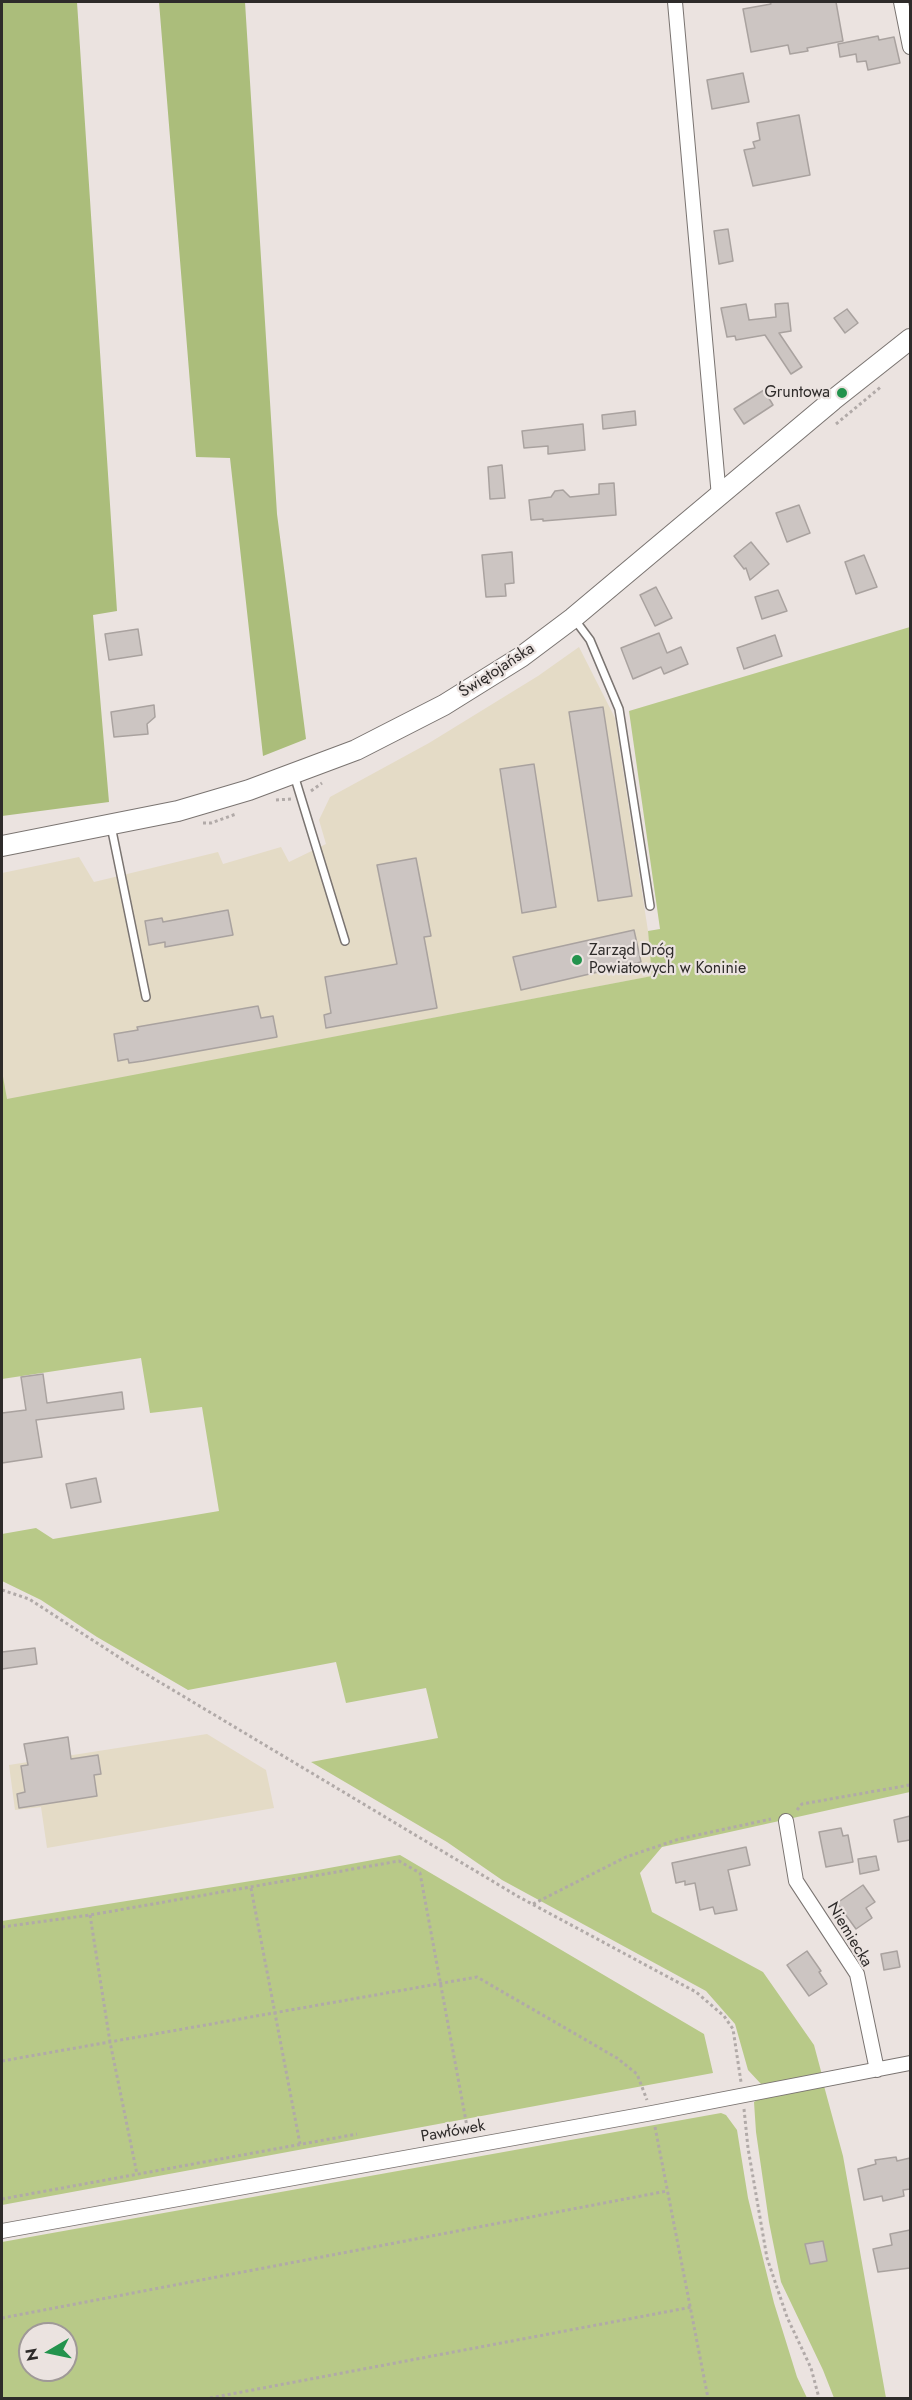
<!DOCTYPE html>
<html>
<head>
<meta charset="utf-8">
<style>
  body { margin:0 }
  #map { position:relative; width:912px; height:2400px; overflow:hidden; background:#ebe3e0; font-family:Jost,sans-serif }
  canvas { display:block }
  .frame { position:absolute; inset:0; border:3px solid #2e2b2a; pointer-events:none }
  .north { position:absolute; left:18px; top:2322px; width:60px; height:60px; box-sizing:border-box; background:#ebe3e0; border:2px solid #9f9997; border-radius:50%; rotate:261deg; font-size:16px; font-weight:700; line-height:24px; text-align:center; color:#2e2b2a }
  .north::after { content:''; display:block; margin:auto; width:21px; height:27px; background:#23934d; clip-path:polygon(50% 0,100% 100%,50% 72%,0 100%) }
</style>
</head>
<body>
<div id="map">
<canvas width="912" height="2400"></canvas>
<div class="frame"></div>
<div class="north">N</div>
</div>
<script>
const c = document.querySelector('canvas').getContext('2d');
c.lineJoin = 'round';
function paint(path, color) { c.fillStyle = color; c.fill(path, 'evenodd'); }
const poly = rows => new Path2D(rows.map(r => 'M' + r).join(''));
function trace(path, color, width, dash) { c.strokeStyle = color; c.lineWidth = width; c.lineCap = dash ? 'butt' : 'round'; c.setLineDash(dash || []); c.stroke(path); }
function drawText(font, color, halo, rows, align = 'center') {
  c.font = font + ' Jost,sans-serif'; c.lineWidth = 4.5; c.setLineDash([]); c.textBaseline = 'middle'; c.strokeStyle = halo; c.fillStyle = color; for (const [text, x, y, turn = 0] of rows) {
    c.save(); c.translate(x, y); c.rotate((+turn || 0) * Math.PI / 180); c.textAlign = isNaN(turn) ? turn : align; if (halo) c.strokeText(text, 0, 0); c.fillText(text, 0, 0); c.restore();
  }
}
const industrial = poly([
  [579,647,615,718,648,931,653,976,6,1100,2,1071,2,873,79,857,94,882,218,852,223,864,281,847,289,862,326,844,319,820,330,797,429,743,538,676],
  [207,1734,266,1770,274,1808,47,1848,41,1807,15,1810,9,1765]
]);
const green = poly([
  [910,627,910,1792,662,1847,640,1873,652,1912,763,1972,814,2045,822,2075,761,2084,748,2070,735,2024,706,1991,502,1880,447,1842,311,1762,438,1738,426,1688,346,1703,336,1662,188,1690,97,1637,41,1600,2,1581,2,1534,36,1528,53,1539,219,1511,202,1407,150,1413,141,1358,2,1379,2,1071,7,1099,652,976,648,931,660,929,629,711],
  [400,1855,704,2034,713,2073,2,2205,2,1921,307,1872],
  [824,2086,843,2156,886,2398,834,2398,823,2370,781,2282,769,2222,756,2132,754,2102,761,2098],
  [721,2113,726,2115,737,2130,748,2198,774,2303,797,2377,807,2398,2,2398,2,2242],
  [30,2334,66,2334,66,2370,30,2370]
]);
const forest = poly([
  [2,2,77,2,117,611,93,615,109,802,2,816],
  [159,2,245,2,277,514,306,739,263,756,230,458,196,457]
]);
const building = poly([
  [770,2,836,2,843,41,807,48,808,51,790,54,788,45,751,52,743,9,771,4,770,2],
  [878,36,879,40,894,37,900,63,868,70,866,61,857,62,856,54,840,57,838,44,878,36],
  [743,73,749,102,712,109,707,80,743,73],
  [799,115,810,175,753,186,744,150,755,148,753,142,760,140,757,123,799,115],
  [728,229,733,261,719,264,714,231,728,229],
  [788,303,791,331,779,333,802,367,791,374,765,335,736,340,735,336,727,337,721,308,746,304,749,320,776,317,775,304,788,303],
  [847,309,858,323,845,333,834,318,847,309],
  [764,390,773,405,744,424,734,409,764,390],
  [635,411,636,425,603,429,602,415,635,411],
  [583,424,585,450,548,454,548,446,524,448,522,431,583,424],
  [502,465,505,498,490,499,488,467,502,465],
  [614,483,616,515,543,521,543,519,531,520,529,500,551,497,555,491,563,490,570,497,599,494,599,484,614,483],
  [799,505,810,533,787,542,776,513,799,505],
  [751,542,769,564,750,580,746,568,744,569,734,556,751,542],
  [512,552,514,583,505,584,506,596,486,597,482,555,512,552],
  [864,555,877,587,856,594,845,562,864,555],
  [656,587,672,618,655,626,640,595,656,587],
  [778,590,787,611,762,619,755,597,778,590],
  [138,629,142,655,109,660,105,634,138,629],
  [659,633,667,653,681,647,688,664,664,674,661,667,633,679,621,648,659,633],
  [775,635,782,656,744,669,737,648,775,635],
  [154,705,155,717,147,724,148,734,114,737,111,712,154,705],
  [603,707,632,896,598,901,569,712,603,707],
  [534,764,556,907,522,913,500,769,534,764],
  [416,858,431,936,424,937,437,1008,326,1028,324,1015,331,1013,325,977,397,964,377,865,416,858],
  [228,910,233,935,165,947,165,942,149,945,145,921,162,918,163,922,228,910],
  [634,930,641,962,521,990,513,957,634,930],
  [258,1006,261,1018,273,1016,277,1037,143,1061,129,1063,128,1059,118,1061,114,1034,138,1030,137,1027,258,1006],
  [43,1374,47,1403,122,1392,124,1409,36,1420,42,1457,2,1463,2,1413,26,1410,21,1377,43,1374],
  [96,1478,101,1502,71,1508,66,1484,96,1478],
  [35,1648,37,1664,2,1669,2,1652,35,1648],
  [68,1737,71,1759,98,1755,101,1774,94,1775,97,1796,19,1808,17,1794,25,1792,21,1766,28,1765,24,1744,68,1737],
  [910,1816,910,1840,898,1842,894,1820,910,1816],
  [841,1828,843,1836,848,1835,853,1862,826,1867,819,1832,841,1828],
  [746,1847,750,1865,728,1870,737,1910,715,1914,713,1907,700,1910,695,1883,685,1885,685,1881,676,1883,672,1863,746,1847],
  [876,1856,879,1870,860,1874,858,1859,876,1856],
  [863,1885,875,1902,866,1908,872,1918,856,1929,837,1903,863,1885],
  [807,1951,821,1971,819,1972,827,1984,809,1996,787,1965,807,1951],
  [897,1951,900,1967,884,1970,881,1954,897,1951],
  [896,2157,897,2161,910,2158,910,2189,903,2190,904,2196,883,2201,882,2196,864,2200,858,2169,876,2164,875,2160,896,2157],
  [910,2230,910,2268,878,2272,873,2249,892,2245,890,2234,910,2230],
  [823,2241,827,2261,810,2264,805,2244,823,2241]
]);
const path = poly([
  [836,424,882,386],
  [311,791,322,783],
  [276,800,291,799],
  [203,823,211,823,236,814],
  [2,1590,29,1599,131,1665,519,1897,696,1992,724,2016,733,2029,741,2082],
  [797,1810,802,1804,910,1785],
  [251,1888,300,2144],
  [533,1904,626,1857,679,1839,771,1819],
  [90,1915,110,2042,137,2174],
  [2,1927,90,1915,399,1861,420,1873,468,2132],
  [2,2061,477,1977,617,2058,637,2074,647,2100],
  [744,2109,748,2148,767,2258,787,2317,811,2368,819,2398],
  [655,2127,708,2398],
  [2,2199,357,2134],
  [2,2318,667,2191],
  [210,2398,692,2307]
]);
const lane = poly([
  [575,620,590,640,619,709,650,906],
  [294,775,345,941],
  [111,826,146,997]
]);
const street = poly([
  [675,2,719,497],
  [901,2,910,47],
  [786,1821,796,1881,857,1974,877,2070],
  [2,2231,652,2113,910,2063]
]);
const secondary = poly([
  [2,846,178,811,249,790,356,750,444,705,521,657,573,618,833,400,910,339]
]);
const markers = [
  [842,393,6,"#23934d"],
  [577,960,6,"#23934d"]
];
const poiNames = [
  ["Gruntowa",830,393],
  ["Zarząd Dróg",589,951,"left"],
  ["Powiatowych w Koninie",589,969,"left"]
];
const streetNames = [
  ["Świętojańska",497,671,-33],
  ["Niemiecka",849,1935,59],
  ["Pawłówek",453,2132,-10]
];
paint(industrial, '#e4dbc6');
paint(green, '#b8c988');
paint(forest, '#abbd7b');
paint(building, '#ccc5c2');
trace(building, '#a9a29f', 1.5);
trace(lane, '#7a7471', 10);
trace(street, '#7a7471', 16);
trace(secondary, '#7a7471', 22);
trace(path, '#b1aaa8', 3, [3, 3]);
trace(lane, '#fff', 7);
trace(street, '#fff', 14);
trace(secondary, '#fff', 20);
for (const [x, y, r, color] of markers) { const dot = new Path2D(); dot.arc(x, y, r, 0, 2 * Math.PI); c.fillStyle = color; c.fill(dot); trace(dot, '#ebe3e0', 2); }
drawText('16px', '#2e2b2a', '#ebe3e0', poiNames, 'right');
drawText('16px', '#2e2b2a', '#ebe3e0', streetNames);
</script>
</body>
</html>
